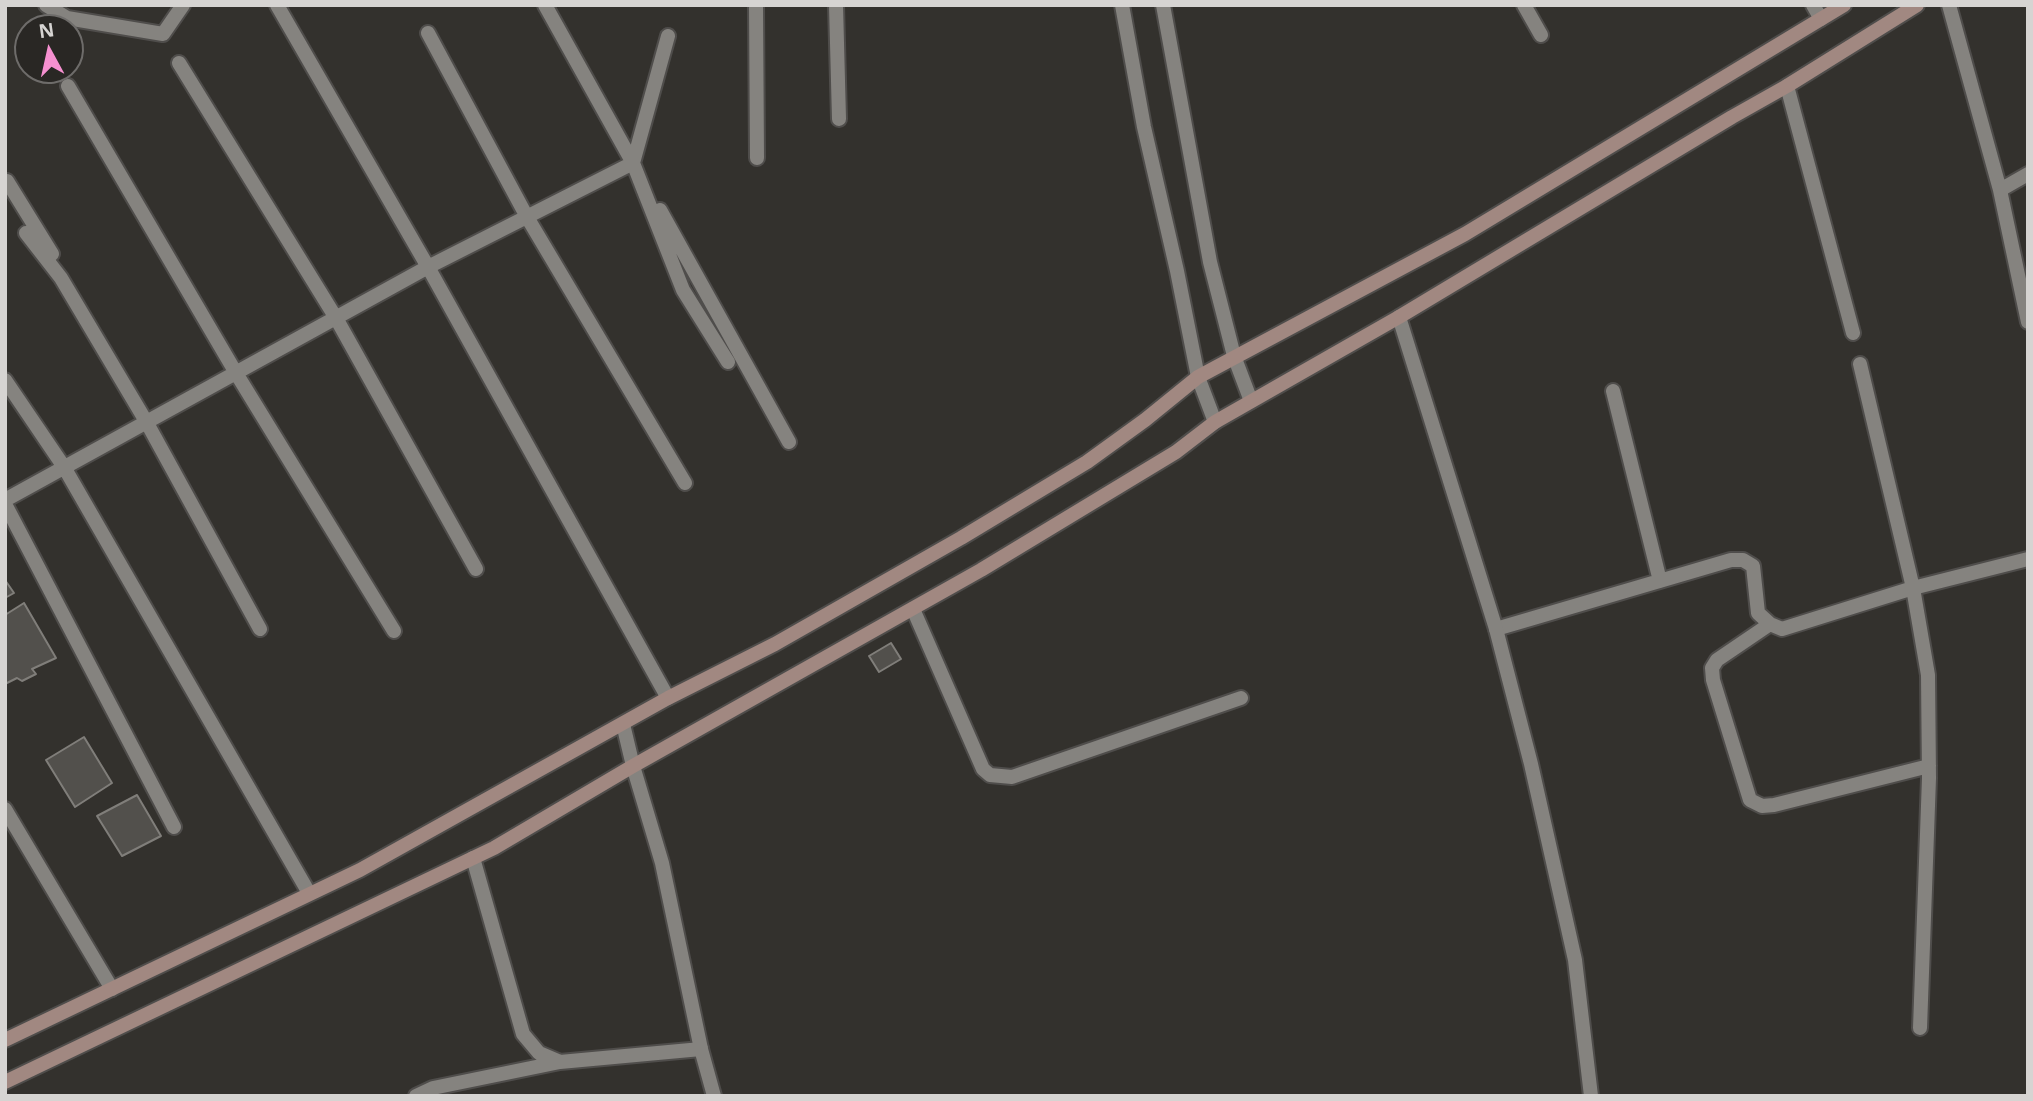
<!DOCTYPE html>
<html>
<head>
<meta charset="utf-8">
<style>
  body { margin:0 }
  #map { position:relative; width:2033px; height:1101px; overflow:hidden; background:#33312d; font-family:"Noto Sans",sans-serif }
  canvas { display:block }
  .frame { position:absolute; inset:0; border:7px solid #d6d4d2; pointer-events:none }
  .north { position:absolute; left:14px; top:14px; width:70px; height:70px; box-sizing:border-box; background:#292724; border:2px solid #6e6c6a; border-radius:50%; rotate:352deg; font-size:19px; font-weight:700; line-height:28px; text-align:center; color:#d6d4d2 }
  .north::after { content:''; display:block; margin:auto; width:24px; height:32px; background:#f690d0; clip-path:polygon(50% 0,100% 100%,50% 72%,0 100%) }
</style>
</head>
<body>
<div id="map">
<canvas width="2033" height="1101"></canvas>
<div class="frame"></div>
<div class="north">N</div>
</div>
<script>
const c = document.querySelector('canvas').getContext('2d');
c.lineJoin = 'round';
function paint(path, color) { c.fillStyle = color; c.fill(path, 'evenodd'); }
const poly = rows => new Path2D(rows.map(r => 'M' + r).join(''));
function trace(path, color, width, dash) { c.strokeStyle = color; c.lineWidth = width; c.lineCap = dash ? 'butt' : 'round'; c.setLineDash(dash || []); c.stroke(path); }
const building = poly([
  [5,580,14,593,5,598,5,580],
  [24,603,56,658,32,669,36,674,22,681,17,678,5,684,5,615,24,603],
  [891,643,901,659,879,672,869,656,891,643],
  [84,737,112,783,75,807,46,760,84,737],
  [137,795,161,836,122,856,97,816,137,795]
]);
const minor = poly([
  [46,5,67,18,163,34,183,5],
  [277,5,428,267,668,698],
  [756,5,757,158],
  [836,5,839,119],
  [1524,5,1541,35],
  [1813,5,1821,19],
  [1949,5,2000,190,2028,322],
  [428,33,527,217,685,483],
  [668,36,633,163,683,290,728,362],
  [179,63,336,318,476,569],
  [68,86,236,373,394,631],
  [1787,86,1853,333],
  [7,181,52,254],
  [2000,190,2028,174],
  [660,210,789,442],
  [26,233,61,278,147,423,260,629],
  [1860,364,1913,588,1928,675,1929,778,1920,1028],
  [5,380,64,467,309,893],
  [1613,391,1660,581],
  [5,500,428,267,633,163,545,5],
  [5,504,174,827],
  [913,609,983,769,990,775,1012,777,1241,698],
  [1770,624,1717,660,1712,668,1713,680,1750,800,1762,806,1774,805,1929,766],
  [1496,629,1731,560,1743,560,1753,566,1758,613,1770,624,1782,629,1913,588,2028,559],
  [5,809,112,989],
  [473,858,523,1034,539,1053,560,1062,701,1049],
  [416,1096,433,1088,560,1062]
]);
const tertiary = poly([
  [1122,5,1144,127,1177,271,1198,377,1215,422],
  [1163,5,1210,262,1234,356,1251,401],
  [1399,317,1496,629,1531,764,1575,960,1591,1096],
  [623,724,633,766,662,863,701,1049,714,1096]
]);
const secondary = poly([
  [5,1040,360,870,668,698,775,644,961,538,1087,462,1145,420,1198,377,1465,234,1844,5],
  [5,1082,494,848,633,766,981,570,1176,452,1215,422,1399,317,1732,117,1787,86,1917,5]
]);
paint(building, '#52504c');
trace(building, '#807e7a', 2);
trace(minor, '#4f4d4b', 18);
trace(tertiary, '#4f4d4b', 18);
trace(secondary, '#4f4d4b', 18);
trace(minor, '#85837f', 14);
trace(tertiary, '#85837f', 14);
trace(secondary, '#a18881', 14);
</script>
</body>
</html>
